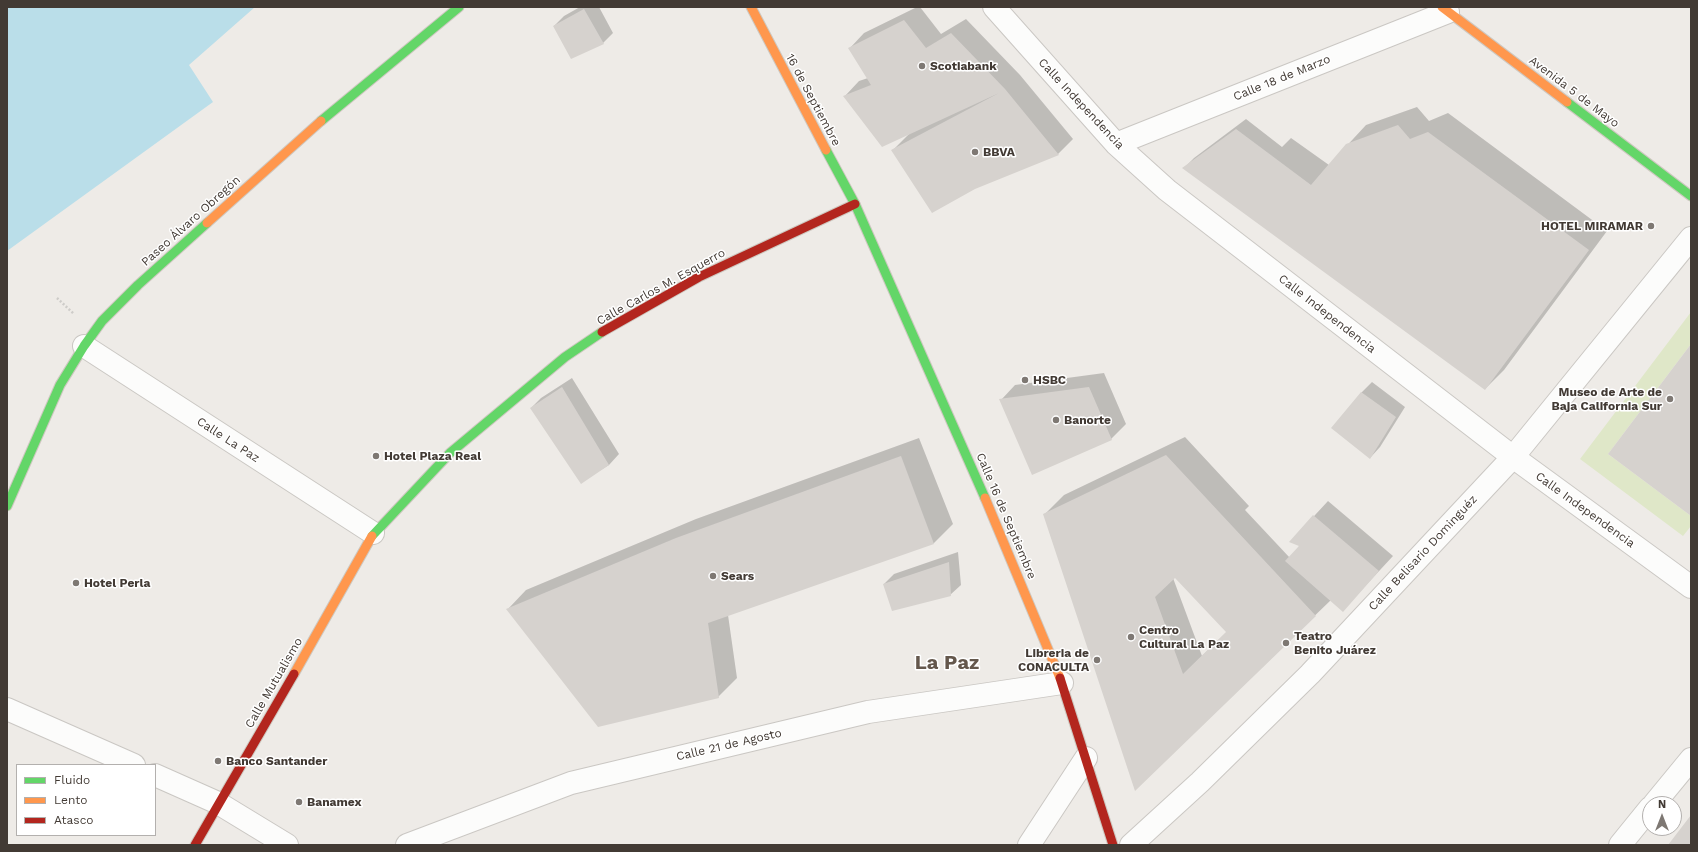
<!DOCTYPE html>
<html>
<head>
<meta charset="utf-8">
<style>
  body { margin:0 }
  #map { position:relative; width:1698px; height:852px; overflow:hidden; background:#eeebe7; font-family:"Work Sans",sans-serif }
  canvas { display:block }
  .frame { position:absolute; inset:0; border:8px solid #423a34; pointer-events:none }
  .legend { position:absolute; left:16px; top:764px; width:140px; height:72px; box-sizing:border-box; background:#fff; border:1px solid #b3b0ae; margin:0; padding:5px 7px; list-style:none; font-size:12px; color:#423a34 }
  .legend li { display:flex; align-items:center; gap:8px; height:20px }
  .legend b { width:20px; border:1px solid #b3b0ae }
  .north { position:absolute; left:1642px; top:796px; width:40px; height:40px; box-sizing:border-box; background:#fff; border:1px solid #b3b0ae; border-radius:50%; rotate:0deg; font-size:11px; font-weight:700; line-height:16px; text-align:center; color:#423a34 }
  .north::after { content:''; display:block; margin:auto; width:14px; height:18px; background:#7e7873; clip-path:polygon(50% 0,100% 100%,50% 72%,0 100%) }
</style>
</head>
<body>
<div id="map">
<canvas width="1698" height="852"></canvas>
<div class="frame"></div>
<ul class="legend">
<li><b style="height:5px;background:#63d668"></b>Fluido</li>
<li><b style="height:5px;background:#ff974d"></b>Lento</li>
<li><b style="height:5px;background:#b3261e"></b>Atasco</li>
</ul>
<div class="north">N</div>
</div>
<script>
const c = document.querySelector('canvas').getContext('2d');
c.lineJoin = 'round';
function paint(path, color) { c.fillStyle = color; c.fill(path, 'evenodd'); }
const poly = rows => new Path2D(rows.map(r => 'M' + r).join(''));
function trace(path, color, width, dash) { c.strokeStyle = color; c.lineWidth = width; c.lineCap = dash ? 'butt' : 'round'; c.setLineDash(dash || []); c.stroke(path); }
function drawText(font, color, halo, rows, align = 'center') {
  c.font = font + ' "Work Sans",sans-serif'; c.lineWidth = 3; c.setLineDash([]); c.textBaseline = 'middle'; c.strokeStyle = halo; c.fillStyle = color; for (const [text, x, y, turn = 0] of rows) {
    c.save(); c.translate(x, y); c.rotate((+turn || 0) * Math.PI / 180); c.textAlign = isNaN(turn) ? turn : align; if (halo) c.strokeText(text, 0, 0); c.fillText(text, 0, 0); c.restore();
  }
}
const green = poly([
  [1691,312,1691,344,1608,454,1691,516,1691,526,1683,536,1580,459]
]);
const water = poly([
  [7,7,255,7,189,65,213,102,7,251]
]);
const shadow = poly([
  [580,7,599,7,613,33,603,43,571,57,554,26,564,16],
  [917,7,920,7,941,34,966,19,1020,75,1073,139,1058,154,974,188,893,150,910,133,845,96,859,81,868,78,850,48,864,33],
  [1417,107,1429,121,1448,113,1607,231,1504,370,1485,389,1184,168,1194,158,1246,119,1282,147,1291,138,1329,165,1366,125],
  [1104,373,1126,424,1111,439,1001,400,1015,385],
  [572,378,619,454,609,465,581,482,531,408,541,398],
  [1372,382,1405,407,1380,447,1370,458,1361,393],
  [1185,437,1249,506,1245,510,1290,558,1300,545,1291,541,1328,501,1393,556,1343,610,1331,600,1135,789,1045,514,1064,495],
  [1184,571,1227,632,1202,656,1173,578],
  [919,438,953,524,934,543,728,615,737,678,718,697,508,609,526,590,696,519],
  [958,552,961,585,950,595,884,584,894,574]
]);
const building = poly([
  [584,9,604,44,571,59,553,26],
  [904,20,926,48,951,33,1005,89,1059,155,975,189,932,213,891,150,999,93,882,147,843,96,871,85,848,48],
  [1398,125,1410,139,1428,132,1589,250,1485,390,1182,168,1236,129,1311,185,1346,144],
  [1691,344,1691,516,1608,454],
  [562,387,609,465,581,484,530,408],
  [1089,387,1112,440,1032,475,999,399],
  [1361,392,1396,417,1370,459,1331,428],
  [1166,455,1316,616,1135,791,1043,514],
  [1175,578,1226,632,1183,674,1155,597],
  [901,456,934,544,708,623,719,698,598,727,506,609,676,538],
  [1313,515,1379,571,1343,612,1285,561,1299,546,1289,542],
  [949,562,951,596,892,611,883,584],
  [1691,815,1691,845,1668,845]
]);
const path = poly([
  [57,298,74,314]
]);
const street = poly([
  [994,7,1116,144,1167,190,1513,457,1691,587],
  [1116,144,1448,12],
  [84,346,373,533],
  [7,709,134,765],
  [155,775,218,803,287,845],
  [1654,804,1691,759],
  [407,845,571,783,868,712,1062,683],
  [1029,845,1086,758],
  [1131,845,1200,782,1310,674,1513,457,1691,238],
  [1620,845,1650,808]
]);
const fast = poly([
  [1567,102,1691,196],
  [321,121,459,7],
  [826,150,855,204,985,498],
  [7,506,60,385,84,346,102,321,138,285,207,223],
  [372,536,450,453,565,357,602,332]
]);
const slow = poly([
  [751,7,826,150],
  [1442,7,1567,102],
  [207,223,321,121],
  [985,498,1060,678],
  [294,674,372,536]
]);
const jam = poly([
  [602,332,699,277,855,204],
  [1060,678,1113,845],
  [195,845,294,674]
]);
const markers = [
  [922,66,4,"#7e7873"],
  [975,152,4,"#7e7873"],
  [1651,226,4,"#7e7873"],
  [1025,380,4,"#7e7873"],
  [1670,399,4,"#7e7873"],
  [1056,420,4,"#7e7873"],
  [376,456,4,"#7e7873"],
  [713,576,4,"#7e7873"],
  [76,583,4,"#7e7873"],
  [1131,637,4,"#7e7873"],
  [1286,643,4,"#7e7873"],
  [1097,660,4,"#7e7873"],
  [218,761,4,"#7e7873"],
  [299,802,4,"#7e7873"]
];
const poiNames = [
  ["Scotiabank",930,66],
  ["BBVA",983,152],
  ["HOTEL MIRAMAR",1643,226,"right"],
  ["HSBC",1033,380],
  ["Museo de Arte de",1662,392,"right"],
  ["Baja California Sur",1662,406,"right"],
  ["Banorte",1064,420],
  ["Hotel Plaza Real",384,456],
  ["Sears",721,576],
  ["Hotel Perla",84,583],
  ["Centro",1139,630],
  ["Cultural La Paz",1139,644],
  ["Teatro",1294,636],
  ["Benito Juárez",1294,650],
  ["Libreria de",1089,653,"right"],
  ["CONACULTA",1089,667,"right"],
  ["Banco Santander",226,761],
  ["Banamex",307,802]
];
const streetNames = [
  ["Calle 18 de Marzo",1282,78,-22],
  ["Avenida 5 de Mayo",1574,92,37],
  ["16 de Septiembre",813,100,62],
  ["Calle Independencia",1081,104,47],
  ["Paseo Álvaro Obregón",191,221,-42],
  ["Calle Carlos M. Esquerro",661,287,-29],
  ["Calle Independencia",1327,314,38],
  ["Calle La Paz",228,440,33],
  ["Calle Independencia",1585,510,36],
  ["Calle 16 de Septiembre",1006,516,67],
  ["Calle Belisario Dominguéz",1423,553,-47],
  ["Calle Mutualismo",274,683,-60],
  ["Calle 21 de Agosto",729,745,-13]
];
const townNames = [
  ["La Paz",947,663]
];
paint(green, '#dfe7c8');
paint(water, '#badee9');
paint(shadow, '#0003');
paint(building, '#d6d2ce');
trace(street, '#cac7c3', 24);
trace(fast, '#cec8c0', 11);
trace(slow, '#cec8c0', 11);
trace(jam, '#cec8c0', 11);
trace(path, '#ceccc9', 2.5, [2, 2]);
trace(street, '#fcfcfb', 22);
trace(fast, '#63d668', 9);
trace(slow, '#ff974d', 9);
trace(jam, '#b3261e', 9);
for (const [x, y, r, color] of markers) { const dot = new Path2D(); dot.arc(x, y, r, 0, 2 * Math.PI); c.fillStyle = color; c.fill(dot); trace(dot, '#fff', 1.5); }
drawText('bold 12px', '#423a34', '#fff', poiNames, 'left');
drawText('12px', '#423a34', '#fff', streetNames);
drawText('bold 20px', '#64574c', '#fff', townNames);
</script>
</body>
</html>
